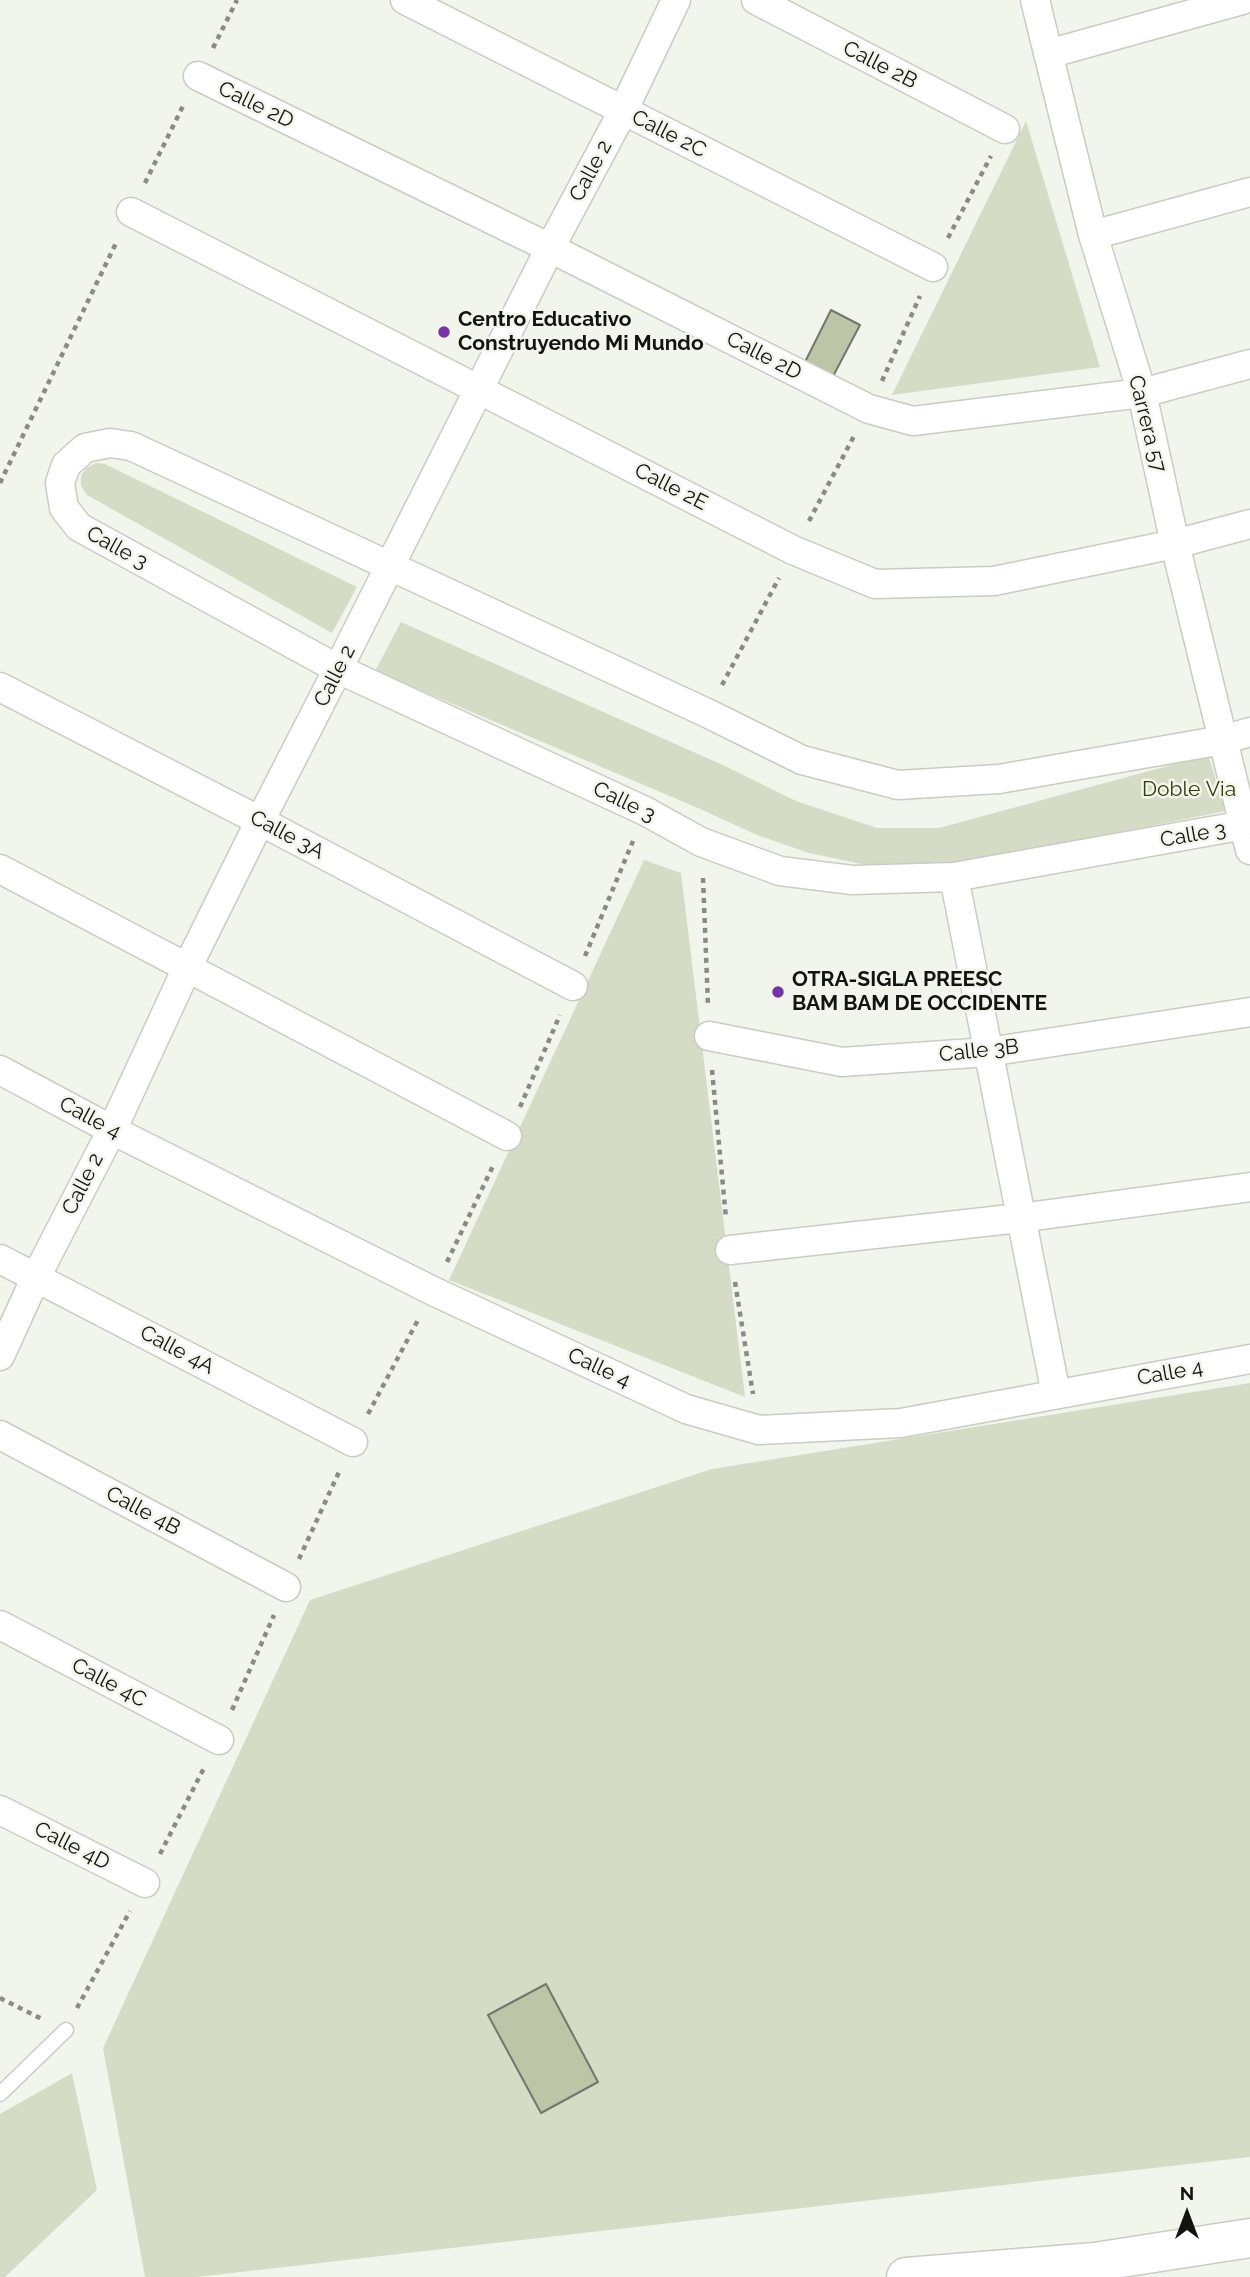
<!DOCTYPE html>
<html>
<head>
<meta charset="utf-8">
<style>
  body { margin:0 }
  #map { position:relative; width:1250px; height:2277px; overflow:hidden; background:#f2f5ec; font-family:Raleway,sans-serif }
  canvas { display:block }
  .north { position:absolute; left:1152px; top:2179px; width:70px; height:70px; -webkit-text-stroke:5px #f2f5ec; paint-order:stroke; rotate:0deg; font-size:19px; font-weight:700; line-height:28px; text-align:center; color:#131411 }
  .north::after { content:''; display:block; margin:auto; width:24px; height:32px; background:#131411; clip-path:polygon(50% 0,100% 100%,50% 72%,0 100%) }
</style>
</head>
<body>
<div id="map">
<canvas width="1250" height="2277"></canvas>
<div class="north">N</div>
</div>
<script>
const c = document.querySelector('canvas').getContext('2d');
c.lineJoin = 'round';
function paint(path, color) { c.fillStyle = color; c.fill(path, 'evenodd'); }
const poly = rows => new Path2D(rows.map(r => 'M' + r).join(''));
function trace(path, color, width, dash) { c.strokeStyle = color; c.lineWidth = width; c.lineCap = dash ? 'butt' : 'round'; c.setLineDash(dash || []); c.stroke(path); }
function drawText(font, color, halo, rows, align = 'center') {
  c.font = font + ' Raleway,sans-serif'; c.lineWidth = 5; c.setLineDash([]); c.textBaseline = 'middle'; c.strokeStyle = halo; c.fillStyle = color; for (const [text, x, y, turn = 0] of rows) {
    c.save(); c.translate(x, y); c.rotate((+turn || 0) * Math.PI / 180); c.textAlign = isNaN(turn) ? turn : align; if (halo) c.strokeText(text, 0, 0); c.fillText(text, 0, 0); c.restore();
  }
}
const green = poly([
  [1026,121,1100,367,892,395],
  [96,463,105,464,357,587,332,633,87,495,81,486,81,476,86,468],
  [401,622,725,766,796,801,877,828,939,828,1208,755,1226,811,958,864,871,866,809,853,757,835,698,808,375,671],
  [644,860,681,873,745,1397,449,1280],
  [1250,1383,1250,2157,197,2277,145,2277,103,2048,310,1600,712,1469],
  [72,2073,97,2190,5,2277,0,2277,0,2114]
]);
const building = poly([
  [831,310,860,325,830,382,802,368,831,310],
  [546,1984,598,2082,541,2113,488,2015,546,1984]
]);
const path = poly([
  [213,48,237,0],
  [145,183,183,106],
  [948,238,991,156],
  [882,381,920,296],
  [0,483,117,241],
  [809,521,854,436],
  [722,685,779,578],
  [703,878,708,1005],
  [585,956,633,841],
  [712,1070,726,1218],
  [520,1107,560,1015],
  [447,1262,493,1166],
  [735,1282,753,1394],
  [368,1414,418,1320],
  [299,1559,339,1472],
  [232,1710,274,1615],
  [160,1854,204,1768],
  [0,1998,42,2019],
  [77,2008,130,1911]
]);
const service = poly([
  [0,2094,66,2030]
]);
const minor = poly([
  [405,0,933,267],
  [756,0,1005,129],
  [1035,0,1093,235,1142,393,1175,544,1250,850],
  [1048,54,1242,0],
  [198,76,550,248,869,409,913,421,1142,393,1250,364],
  [131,212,793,550,875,584,994,581,1175,544,1250,524],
  [1093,235,1250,192],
  [0,687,260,821,573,986],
  [1250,732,1223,740,999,779,898,785,802,760,707,713,131,446,110,443,85,448,66,465,60,483,64,508,79,527,338,669,645,811,701,842,780,871,852,880,954,877,1250,824],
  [0,869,507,1136],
  [954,877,1056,1394],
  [709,1036,842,1062,988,1052,1250,1012],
  [0,1070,112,1130,433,1291,686,1409,759,1430,901,1423,1250,1359],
  [730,1250,1020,1218,1250,1187],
  [0,1259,353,1442],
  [0,1356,36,1277,112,1130,187,968,260,821,338,669,550,248,623,111,676,0],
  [0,1435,286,1587],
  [0,1625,219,1740],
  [0,1810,145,1883]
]);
const secondary = poly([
  [906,2277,1095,2262,1250,2238]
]);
const markers = [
  [444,332,7,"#7632a6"],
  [778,992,7,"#7632a6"]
];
const streetNames = [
  ["Calle 2B",880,65,27],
  ["Calle 2D",256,105,26],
  ["Calle 2C",669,134,27],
  ["Calle 2",591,171,-62],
  ["Calle 2D",764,356,27],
  ["Carrera 57",1147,424,76],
  ["Calle 2E",671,487,27],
  ["Calle 3",117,548,29],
  ["Calle 2",335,676,-63],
  ["Calle 3",624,802,26],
  ["Calle 3A",287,835,28],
  ["Calle 3",1193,835,-10],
  ["Calle 3B",979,1051,-6],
  ["Calle 4",90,1118,28],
  ["Calle 2",83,1184,-63],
  ["Calle 4A",177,1350,28],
  ["Calle 4",599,1368,25],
  ["Calle 4",1170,1373,-10],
  ["Calle 4B",143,1511,28],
  ["Calle 4C",109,1683,28],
  ["Calle 4D",72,1846,27]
];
const poiNames = [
  ["Centro Educativo",458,320],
  ["Construyendo Mi Mundo",458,344],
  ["OTRA-SIGLA PREESC",792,980],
  ["BAM BAM DE OCCIDENTE",792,1004]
];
const parkNames = [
  ["Doble Via",1189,790]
];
paint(green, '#d5dcc5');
paint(building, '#bcc5a6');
trace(building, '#74766e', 2);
trace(service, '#c9ccc3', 17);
trace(minor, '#c9ccc3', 31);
trace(secondary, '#c9ccc3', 41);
trace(path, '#898b85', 4.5, [5, 5]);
trace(service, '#fff', 14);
trace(minor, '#fff', 28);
trace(secondary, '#fff', 38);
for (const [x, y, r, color] of markers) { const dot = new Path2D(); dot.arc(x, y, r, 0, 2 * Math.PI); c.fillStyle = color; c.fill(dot); trace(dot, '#f2f5ec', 2.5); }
drawText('21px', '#131411', '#f2f5ec', streetNames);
drawText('bold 21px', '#131411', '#f2f5ec', poiNames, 'left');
drawText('21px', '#313c07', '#f2f5ec', parkNames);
</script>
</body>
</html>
